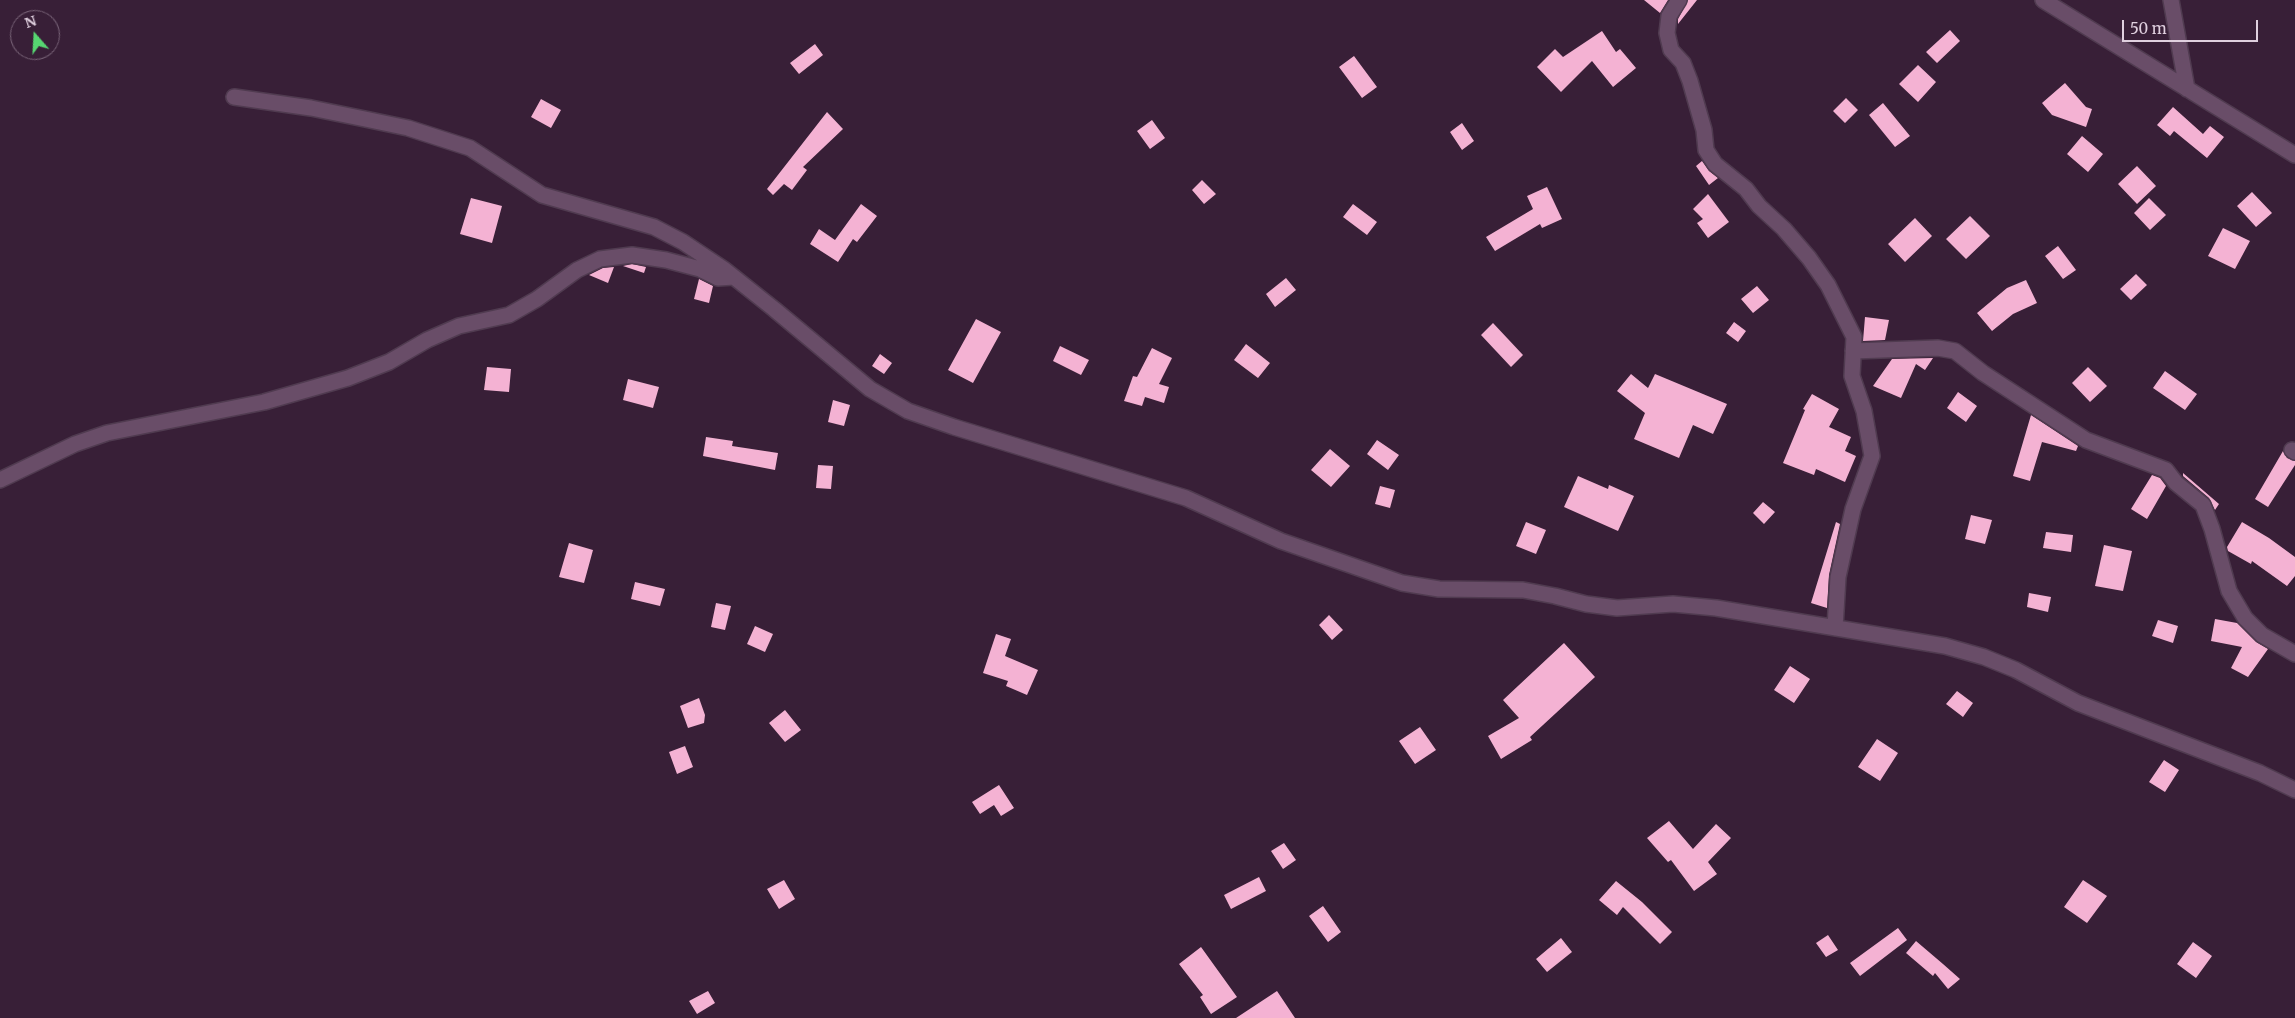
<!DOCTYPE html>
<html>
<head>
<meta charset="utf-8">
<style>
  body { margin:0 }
  #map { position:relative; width:2295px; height:1018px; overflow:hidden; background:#381f37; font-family:Merriweather,serif }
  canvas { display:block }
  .north { position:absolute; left:10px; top:10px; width:50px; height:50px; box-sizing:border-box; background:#381f37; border:1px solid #7b667a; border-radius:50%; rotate:341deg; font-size:14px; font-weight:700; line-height:20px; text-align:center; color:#e0d0df }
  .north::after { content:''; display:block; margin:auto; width:18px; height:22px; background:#56d671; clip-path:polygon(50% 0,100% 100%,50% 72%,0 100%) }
  .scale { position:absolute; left:2122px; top:20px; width:136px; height:22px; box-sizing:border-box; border:2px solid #e0d0df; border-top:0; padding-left:6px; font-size:15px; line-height:18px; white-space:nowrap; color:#e0d0df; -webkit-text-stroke:4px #381f37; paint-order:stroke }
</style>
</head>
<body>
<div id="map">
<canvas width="2295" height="1018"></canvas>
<div class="north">N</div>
<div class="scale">50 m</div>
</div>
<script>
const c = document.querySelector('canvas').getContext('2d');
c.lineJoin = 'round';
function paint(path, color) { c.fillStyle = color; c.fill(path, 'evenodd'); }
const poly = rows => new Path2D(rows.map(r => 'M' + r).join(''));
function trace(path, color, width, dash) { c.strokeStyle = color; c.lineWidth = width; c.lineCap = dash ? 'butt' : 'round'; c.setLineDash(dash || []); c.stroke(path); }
const building = poly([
  [1644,0,1668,0,1660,13],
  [1688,0,1697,0,1678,24,1678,19],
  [1950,30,1960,41,1937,63,1926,52],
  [1602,31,1616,52,1620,49,1636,68,1613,87,1592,61,1561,92,1537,67,1555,49,1563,57],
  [815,44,823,55,799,74,790,63],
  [1354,56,1377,87,1362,98,1339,67],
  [1918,65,1936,82,1918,102,1899,84],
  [2065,83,2086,107,2092,109,2086,127,2052,115,2042,103],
  [1846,98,1858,110,1845,123,1833,111],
  [541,99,561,110,551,128,531,117],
  [1883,103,1910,136,1895,147,1869,115],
  [2173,107,2203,134,2210,126,2224,137,2207,158,2174,131,2170,136,2157,125],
  [827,112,843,129,803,167,807,170,792,190,784,184,773,195,767,189],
  [1152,120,1165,138,1150,149,1137,131],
  [1462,123,1474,141,1462,150,1450,132],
  [2082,136,2103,154,2088,172,2067,154],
  [1702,161,1709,171,1718,178,1709,185,1696,166],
  [2137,166,2156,186,2137,204,2118,184],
  [1202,180,1216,194,1204,204,1192,190],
  [1547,187,1562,219,1542,228,1540,224,1495,251,1486,237,1533,209,1527,196],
  [2252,192,2272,213,2256,227,2237,206],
  [1708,194,1729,222,1708,238,1697,223,1703,219,1693,209],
  [471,198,502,206,492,243,460,234],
  [2149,198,2166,215,2150,230,2134,213],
  [861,204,877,216,857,242,853,239,838,262,810,244,819,229,835,240],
  [1353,204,1377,222,1367,235,1343,217],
  [1970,216,1990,236,1966,259,1946,239],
  [1915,218,1932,236,1905,262,1888,244],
  [2223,228,2250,241,2235,269,2208,256],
  [2058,246,2076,270,2063,279,2045,256],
  [632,264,646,267,644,273,623,266],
  [614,267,608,283,589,275,603,268],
  [2136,274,2147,285,2131,300,2120,289],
  [1286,278,1296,290,1275,307,1266,294],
  [699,279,713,286,709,303,694,299],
  [2026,280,2037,303,2013,314,1992,331,1977,313,2007,288],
  [1757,286,1769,300,1753,313,1741,299],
  [1865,317,1889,320,1885,340,1863,341],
  [976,319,1001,332,973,383,948,370],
  [1734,322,1746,331,1738,342,1726,333],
  [1493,323,1523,355,1511,367,1481,335],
  [1246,344,1270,363,1258,378,1234,360],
  [1060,346,1089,360,1081,375,1053,361],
  [1152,348,1172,358,1159,384,1169,387,1164,403,1145,397,1142,406,1124,401,1133,376,1137,377],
  [880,354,892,363,884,374,872,366],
  [1933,358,1925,370,1916,364,1901,398,1873,386,1892,359],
  [487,367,511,369,509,392,484,390],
  [2088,367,2107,386,2090,402,2072,383],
  [2165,371,2197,394,2185,410,2153,388],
  [1631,374,1648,388,1655,374,1727,404,1713,434,1693,425,1679,458,1634,439,1645,413,1617,391],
  [628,379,659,387,653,408,623,400],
  [1958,392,1977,406,1966,422,1947,408],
  [1812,394,1839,409,1829,427,1851,437,1845,451,1856,456,1845,482,1816,469,1814,475,1783,463,1805,410,1803,409],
  [833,400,850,405,844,426,828,422],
  [2031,415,2078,446,2076,451,2042,442,2030,481,2013,476],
  [706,437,733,441,732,446,778,453,775,470,703,456],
  [1377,440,1399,455,1388,470,1367,454],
  [1330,449,1350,466,1331,487,1311,470],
  [2283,451,2287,458,2295,461,2295,465,2268,507,2255,499],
  [818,465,833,466,831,489,816,488],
  [2183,473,2219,504,2215,510,2209,498,2183,476],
  [2152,475,2160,478,2166,486,2147,519,2131,509],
  [1578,476,1608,489,1609,485,1634,496,1618,531,1564,507],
  [1380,486,1395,490,1390,508,1375,504],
  [1763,502,1775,512,1764,524,1753,513],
  [1971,515,1992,520,1985,544,1965,539],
  [1526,522,1546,530,1536,554,1516,546],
  [1836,522,1840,524,1829,575,1827,608,1811,603],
  [2242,522,2269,538,2295,557,2295,576,2287,586,2252,561,2251,564,2228,551,2227,547],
  [2046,532,2073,535,2071,552,2043,548],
  [569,543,593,550,584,583,559,577],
  [2104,545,2132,551,2123,591,2095,586],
  [635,582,665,589,660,606,631,599],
  [2029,593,2051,597,2048,612,2027,607],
  [716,603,731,606,725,630,711,627],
  [1329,615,1343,630,1332,640,1319,625],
  [2215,619,2237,623,2256,642,2268,649,2248,677,2231,668,2242,647,2211,641],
  [2158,620,2178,626,2173,643,2152,636],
  [755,626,773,634,765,652,747,644],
  [996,634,1011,639,1005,656,1038,670,1027,695,1006,686,1008,681,983,673],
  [1564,643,1595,677,1530,737,1532,740,1501,759,1488,736,1519,718,1503,700],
  [1790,666,1810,679,1794,703,1774,690],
  [1957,691,1973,703,1963,717,1946,704],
  [699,698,705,715,704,723,688,728,680,706],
  [785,710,801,730,785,742,769,723],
  [1420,727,1436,750,1415,764,1399,741],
  [1877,739,1898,753,1880,781,1858,767],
  [685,746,693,767,677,774,669,752],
  [2164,760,2179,770,2165,792,2149,782],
  [999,785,1014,808,1001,816,994,805,980,814,972,802],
  [1669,821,1693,849,1716,824,1731,838,1708,862,1717,874,1694,891,1671,860,1668,862,1647,838],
  [1284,843,1296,860,1283,869,1271,851],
  [1259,877,1266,891,1231,909,1224,895],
  [784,880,795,899,779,909,767,889],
  [2083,880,2107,896,2087,923,2064,907],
  [1616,881,1642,902,1672,932,1660,944,1623,907,1617,915,1599,900],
  [1323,906,1341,932,1328,942,1309,916],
  [1898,928,1907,940,1860,976,1850,963],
  [1828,935,1838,950,1826,957,1816,943],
  [1561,938,1572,952,1547,972,1536,959],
  [1916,941,1943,964,1960,979,1948,989,1935,973,1933,976,1906,953],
  [2193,942,2212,956,2196,978,2177,964],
  [1201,947,1237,997,1211,1014,1200,997,1203,995,1179,964],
  [708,991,715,1003,697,1014,689,1001],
  [1277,991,1295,1018,1236,1018]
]);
const minor = poly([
  [1679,0,1669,16,1667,33,1671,50,1683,63,1690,81,1704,130,1706,150,1715,164,1746,189,1759,206,1784,229,1809,258,1828,285,1854,337,1852,376,1864,411,1872,456,1853,509,1838,577,1835,628],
  [2043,0,2295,155],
  [2171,0,2187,89],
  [234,97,311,108,365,119,408,128,470,148,542,195,654,227,683,242,725,270,774,309,870,389,908,411,954,427,1186,498,1281,541,1402,583,1439,589,1523,590,1555,596,1586,604,1617,608,1673,604,1716,608,1945,646,1984,657,2016,670,2078,703,2260,773,2295,790],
  [1853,351,1938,348,1955,351,1983,373,2086,440,2166,470,2176,483,2203,505,2212,529,2229,591,2245,618,2262,635,2295,654],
  [2292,450,2295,452],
  [0,480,75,444,107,433,264,402,348,378,389,362,427,340,459,326,509,315,537,299,577,270,600,259,632,255,666,260,700,269,718,278,734,277]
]);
paint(building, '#f4b2d3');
trace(minor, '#503b50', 18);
trace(minor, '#694d68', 15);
</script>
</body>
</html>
